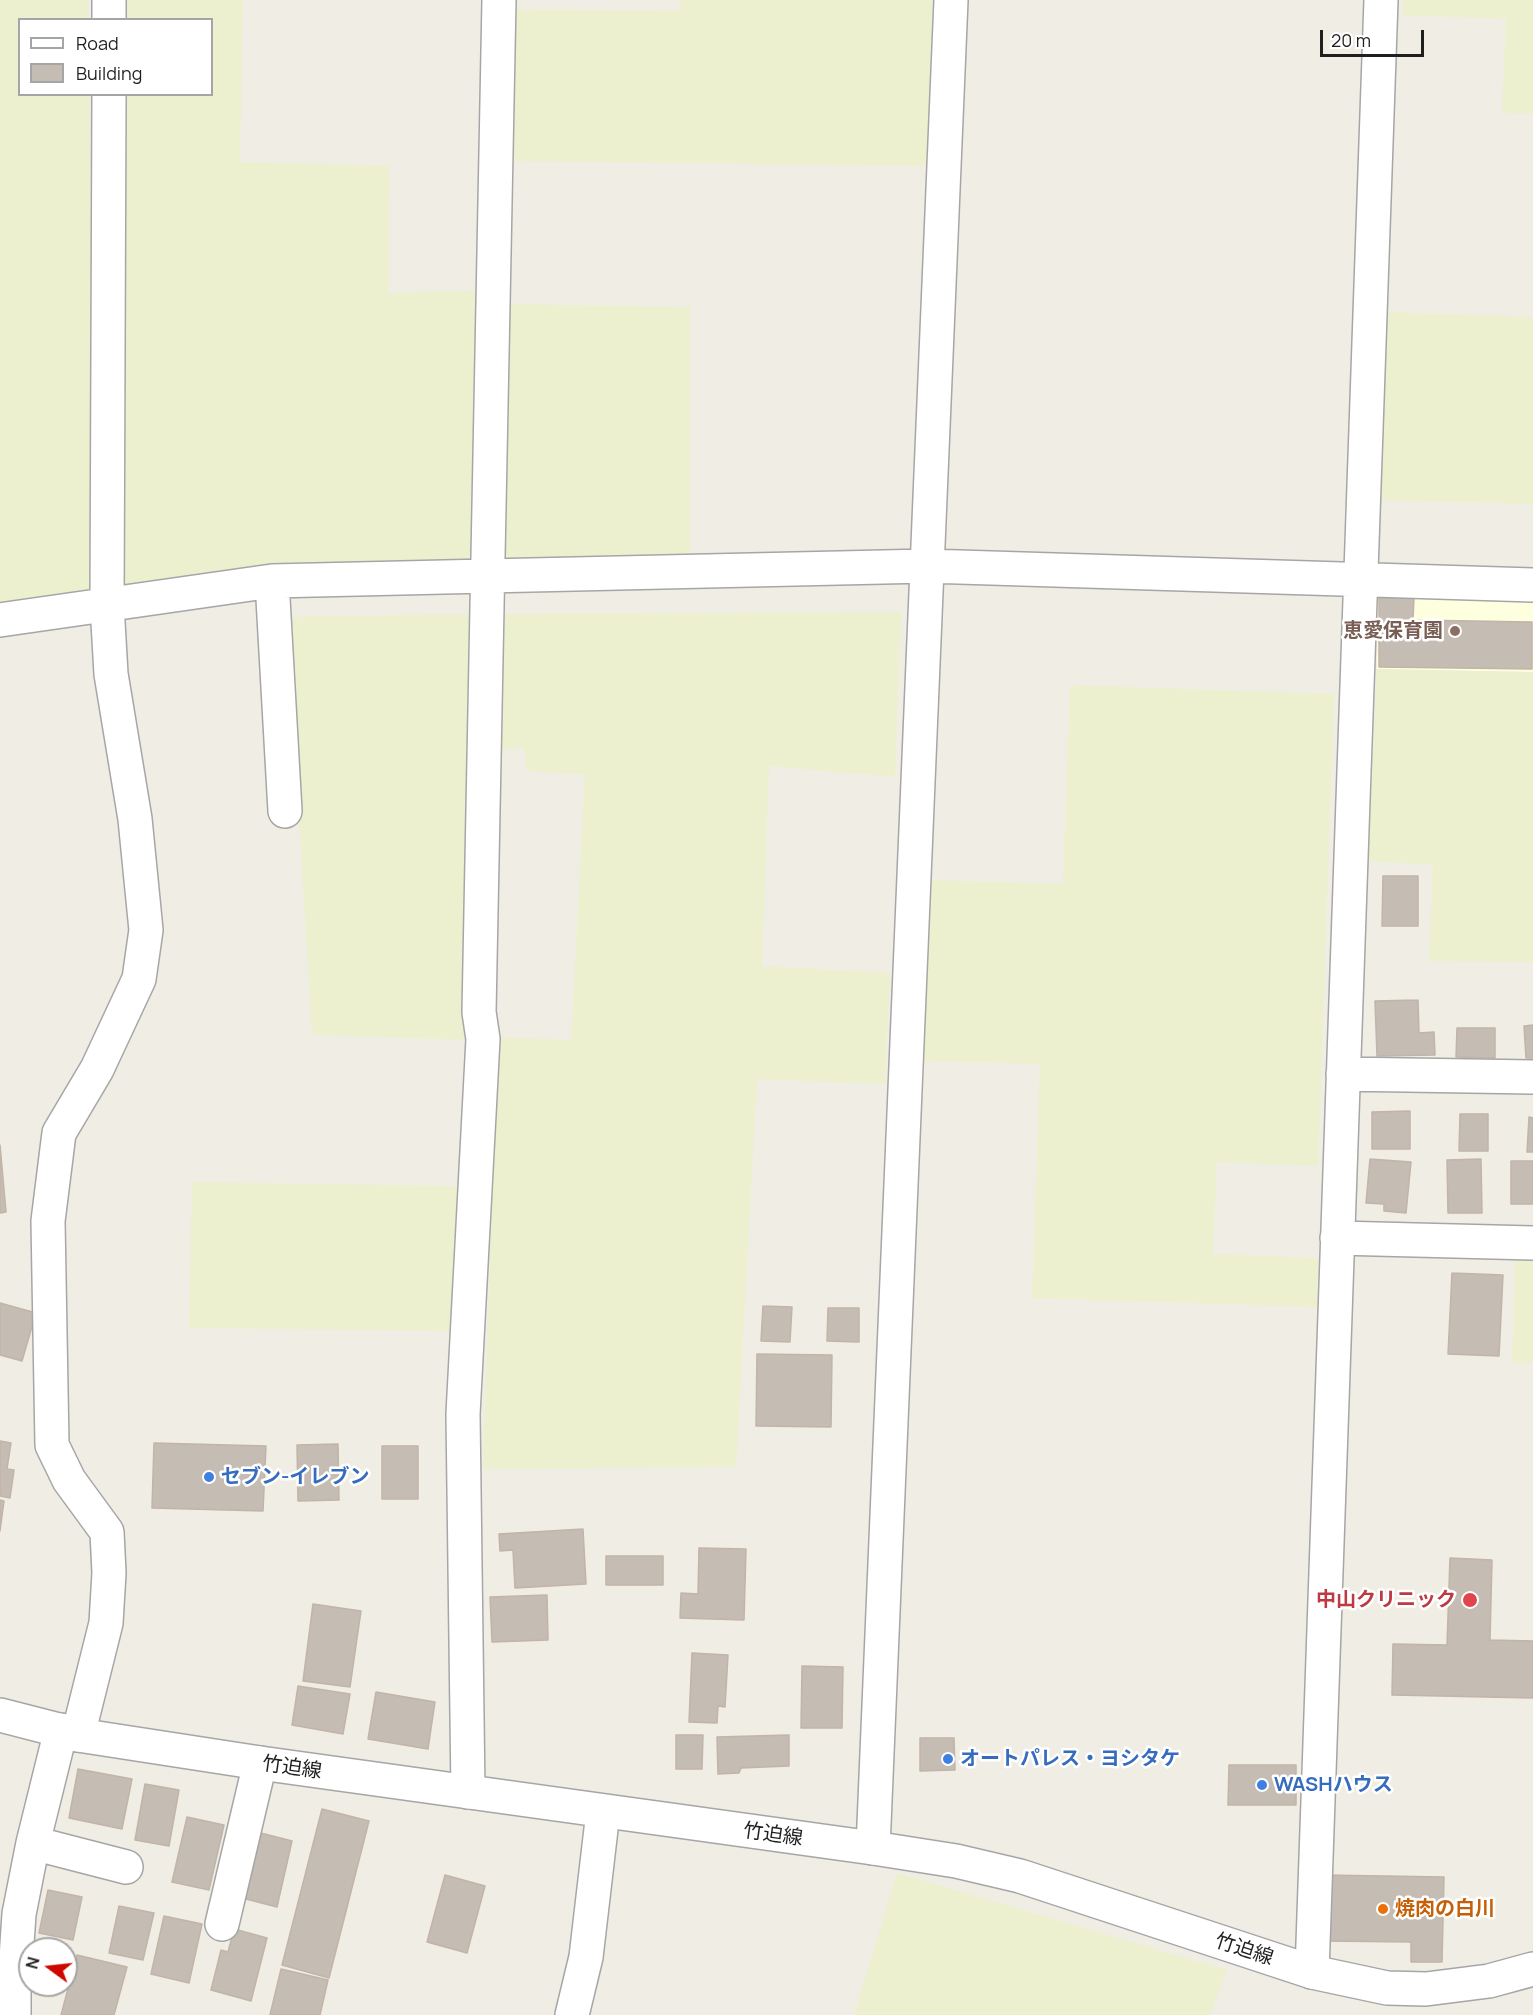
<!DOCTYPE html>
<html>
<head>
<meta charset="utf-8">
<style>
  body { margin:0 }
  #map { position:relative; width:1533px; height:2015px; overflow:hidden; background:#f0ede5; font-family:Manrope,sans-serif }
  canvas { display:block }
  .legend { position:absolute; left:18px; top:18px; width:195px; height:78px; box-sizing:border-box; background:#fff; border:2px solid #a5a5a5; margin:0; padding:8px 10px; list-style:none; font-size:18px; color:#1f1f1f }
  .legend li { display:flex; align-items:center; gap:12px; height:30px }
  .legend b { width:30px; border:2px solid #a5a5a5 }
  .north { position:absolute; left:18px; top:1937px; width:60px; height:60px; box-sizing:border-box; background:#fff; border:2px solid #a5a5a5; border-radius:50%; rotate:285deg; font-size:16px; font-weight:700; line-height:24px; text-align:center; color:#1f1f1f }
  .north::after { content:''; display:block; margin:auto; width:21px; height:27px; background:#ce0700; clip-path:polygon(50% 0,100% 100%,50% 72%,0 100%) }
  .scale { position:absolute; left:1320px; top:30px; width:104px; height:27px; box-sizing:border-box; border:3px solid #1f1f1f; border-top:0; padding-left:8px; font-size:18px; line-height:21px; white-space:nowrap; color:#1f1f1f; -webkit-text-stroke:4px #fff; paint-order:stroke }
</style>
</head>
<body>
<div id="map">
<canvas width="1533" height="2015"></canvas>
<ul class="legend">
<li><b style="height:8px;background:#fff"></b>Road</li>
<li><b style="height:16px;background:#c5bcb4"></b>Building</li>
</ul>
<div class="north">N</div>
<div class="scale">20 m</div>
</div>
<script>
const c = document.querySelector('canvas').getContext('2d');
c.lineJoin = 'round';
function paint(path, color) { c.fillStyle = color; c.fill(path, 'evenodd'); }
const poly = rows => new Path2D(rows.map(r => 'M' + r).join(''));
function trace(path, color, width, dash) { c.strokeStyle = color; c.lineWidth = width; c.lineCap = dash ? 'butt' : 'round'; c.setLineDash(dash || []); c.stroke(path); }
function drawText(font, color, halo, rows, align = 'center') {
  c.font = font + ' Manrope,"Noto Sans JP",sans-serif'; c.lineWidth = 5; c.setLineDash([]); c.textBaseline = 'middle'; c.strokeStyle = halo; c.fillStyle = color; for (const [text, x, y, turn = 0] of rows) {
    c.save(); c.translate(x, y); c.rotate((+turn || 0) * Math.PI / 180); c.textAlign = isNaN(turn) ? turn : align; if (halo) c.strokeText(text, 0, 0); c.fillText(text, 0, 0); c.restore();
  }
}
const education = poly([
  [1378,591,1533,594,1533,672,1377,669]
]);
const farmland = poly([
  [0,0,88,0,88,19,20,20,20,94,89,95,95,589,0,605],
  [127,0,243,0,240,162,389,166,388,293,488,290,480,566,123,593,126,95,212,94,212,20,126,19],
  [680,0,932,0,929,166,504,161,507,9,679,11],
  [1403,0,1533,0,1533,114,1502,113,1506,19,1403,15],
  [507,304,690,307,690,559,519,563,501,557],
  [1384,312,1533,317,1533,504,1378,500],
  [901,612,895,777,769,766,762,966,890,973,885,1084,757,1079,736,1467,483,1469,497,1037,571,1040,585,775,527,771,524,748,495,750,494,614],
  [470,614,468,1040,312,1035,287,617],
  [1377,669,1533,672,1533,962,1429,961,1433,865,1368,861],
  [1070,685,1334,694,1318,1166,1217,1162,1213,1254,1318,1258,1317,1307,1032,1298,1040,1064,924,1061,930,880,1063,884],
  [192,1182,461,1186,458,1331,189,1328],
  [1515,1258,1533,1259,1533,1363,1512,1363],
  [897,1873,1227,1970,1210,2015,854,2015]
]);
const building = poly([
  [1379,597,1414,598,1413,620,1532,622,1532,669,1379,667,1379,597],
  [1383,876,1418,876,1418,926,1382,926,1383,876],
  [1418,1000,1419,1033,1434,1032,1435,1055,1377,1056,1375,1001,1418,1000],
  [1533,1025,1533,1058,1526,1058,1524,1026,1533,1025],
  [1457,1028,1495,1028,1495,1058,1456,1057,1457,1028],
  [1410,1111,1410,1149,1372,1149,1372,1112,1410,1111],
  [1460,1114,1488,1114,1488,1151,1459,1151,1460,1114],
  [1529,1117,1533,1118,1533,1152,1527,1152,1529,1117],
  [0,1145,6,1212,0,1213,0,1145],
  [1370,1159,1411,1162,1406,1213,1384,1211,1384,1204,1366,1203,1370,1159],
  [1481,1159,1482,1213,1448,1213,1447,1160,1481,1159],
  [1511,1161,1533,1161,1533,1204,1511,1204,1511,1161],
  [1452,1273,1503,1275,1499,1356,1448,1354,1452,1273],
  [0,1303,36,1313,22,1361,0,1355,0,1303],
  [763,1306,792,1307,790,1342,761,1341,763,1306],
  [828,1308,859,1308,859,1342,827,1341,828,1308],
  [757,1354,832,1355,831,1427,756,1426,757,1354],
  [0,1441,11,1443,7,1469,14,1470,10,1498,0,1496,0,1441],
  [154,1443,266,1446,263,1511,152,1508,154,1443],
  [338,1444,339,1500,298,1501,297,1445,338,1444],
  [382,1446,418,1446,418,1499,382,1499,382,1446],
  [0,1500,4,1501,0,1531,0,1500],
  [583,1529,586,1584,515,1588,513,1550,500,1551,499,1534,583,1529],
  [699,1548,746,1549,744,1620,680,1618,681,1593,698,1594,699,1548],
  [606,1556,663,1556,663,1585,606,1585,606,1556],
  [1450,1558,1492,1560,1490,1640,1533,1641,1533,1698,1392,1695,1393,1644,1447,1645,1450,1558],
  [547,1595,548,1640,492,1642,490,1597,547,1595],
  [313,1604,361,1611,350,1687,303,1681,313,1604],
  [692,1653,728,1655,725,1707,718,1706,717,1723,689,1722,692,1653],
  [802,1666,843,1667,842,1728,801,1728,802,1666],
  [298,1686,350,1694,343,1734,292,1725,298,1686],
  [376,1692,435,1702,428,1749,368,1739,376,1692],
  [676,1735,703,1735,702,1769,676,1769,676,1735],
  [789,1735,789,1766,741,1768,739,1773,718,1774,717,1737,789,1735],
  [920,1738,954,1738,955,1770,920,1771,920,1738],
  [1229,1765,1296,1765,1296,1805,1228,1805,1229,1765],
  [78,1769,132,1779,122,1829,69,1818,78,1769],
  [145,1784,179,1790,169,1846,135,1840,145,1784],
  [322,1809,369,1821,329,1978,282,1965,322,1809],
  [187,1817,224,1825,209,1890,172,1882,187,1817],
  [257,1832,292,1841,277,1907,242,1898,257,1832],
  [445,1875,485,1886,467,1953,427,1942,445,1875],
  [1324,1875,1444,1877,1442,1962,1411,1962,1411,1942,1323,1941,1324,1875],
  [48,1890,82,1897,73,1940,39,1933,48,1890],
  [119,1906,154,1913,143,1960,109,1953,119,1906],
  [164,1916,202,1924,189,1983,151,1974,164,1916],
  [234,1929,267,1938,251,2001,211,1990,221,1950,228,1952,234,1929],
  [77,1955,127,1967,114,2015,61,2015,77,1955],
  [281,1969,328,1980,320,2015,270,2015,281,1969]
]);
const minor = poly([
  [109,20,109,0],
  [272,581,285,811],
  [0,620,272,581,487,576,927,566,1533,585],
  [1343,1074,1533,1077],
  [1337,1238,1533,1243],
  [78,1735,106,1623,109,1573,107,1532,69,1480,52,1445,48,1221,59,1133,97,1069,139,979,146,930,135,819,111,674,107,605,109,94],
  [468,1792,463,1414,483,1039,479,1012,499,0],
  [33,1843,126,1867],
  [873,1848,951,0],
  [222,1924,260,1763],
  [1312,1972,1381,0],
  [14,2015,14,1988,19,1914,33,1843,61,1730],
  [572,2015,586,1957,603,1812]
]);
const tertiary = poly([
  [0,1715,78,1735,260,1763,873,1848,956,1861,1020,1876,1312,1972,1387,1988,1426,1989,1489,1981,1533,1969]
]);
const markers = [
  [1455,631,6,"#8d6e63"],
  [209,1477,6,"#3f7fe0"],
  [1470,1600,8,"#e0444e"],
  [948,1759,6,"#3f7fe0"],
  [1262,1785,6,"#3f7fe0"],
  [1383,1909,6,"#e8710a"]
];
const educationNames = [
  ["恵愛保育園",1443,631]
];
const shopNames = [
  ["セブン-イレブン",221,1477],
  ["オートパレス・ヨシタケ",960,1759],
  ["WASHハウス",1274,1785]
];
const healthNames = [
  ["中山クリニック",1456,1600]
];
const streetNames = [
  ["竹迫線",292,1768,8],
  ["竹迫線",773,1835,8],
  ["竹迫線",1244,1950,18]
];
const foodNames = [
  ["焼肉の白川",1395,1909]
];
paint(education, '#feffdf');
paint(farmland, '#ecf0cf');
paint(building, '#c5bcb4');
trace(building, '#c2b4a6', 1.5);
trace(minor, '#a6a6a6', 36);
trace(tertiary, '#a6a6a6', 36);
trace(minor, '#fff', 33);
trace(tertiary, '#fff', 33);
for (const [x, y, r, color] of markers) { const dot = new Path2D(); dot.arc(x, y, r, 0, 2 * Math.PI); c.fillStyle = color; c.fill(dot); trace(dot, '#fff', 2); }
drawText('bold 20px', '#785e54', '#fff', educationNames, 'right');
drawText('bold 20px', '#366cbe', '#fff', shopNames, 'left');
drawText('bold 20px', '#be3a42', '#fff', healthNames, 'right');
drawText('20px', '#1f1f1f', '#fff', streetNames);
drawText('bold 20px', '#c56008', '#fff', foodNames, 'left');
</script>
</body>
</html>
